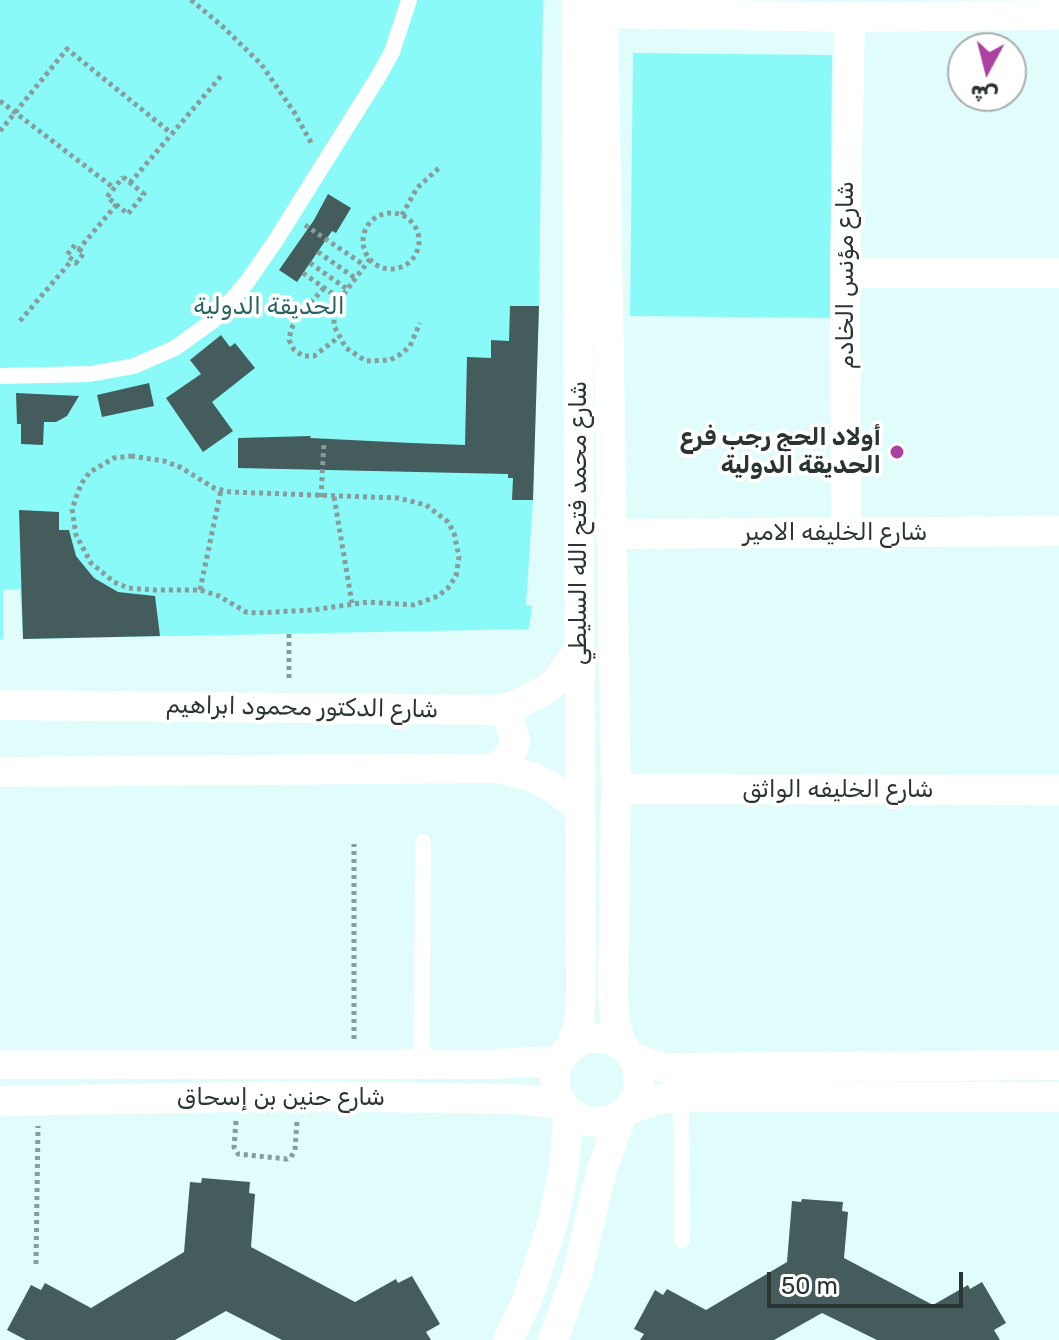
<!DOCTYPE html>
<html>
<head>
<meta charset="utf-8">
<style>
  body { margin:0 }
  #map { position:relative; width:1059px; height:1340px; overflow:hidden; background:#e0fcfb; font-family:Rubik,Cairo,sans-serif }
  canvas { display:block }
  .north { position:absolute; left:947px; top:32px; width:80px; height:80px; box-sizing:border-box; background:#fff; border:2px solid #a9aead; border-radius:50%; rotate:187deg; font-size:22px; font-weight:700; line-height:32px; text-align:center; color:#293433 }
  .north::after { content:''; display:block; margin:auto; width:28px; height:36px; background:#ac41a2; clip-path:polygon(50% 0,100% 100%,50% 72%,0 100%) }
  .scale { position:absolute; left:767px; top:1272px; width:196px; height:36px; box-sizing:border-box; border:4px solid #293433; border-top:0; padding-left:10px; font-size:24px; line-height:28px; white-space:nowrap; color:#293433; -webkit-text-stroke:6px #fff; paint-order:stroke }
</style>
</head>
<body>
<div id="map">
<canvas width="1059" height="1340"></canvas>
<div class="north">ش</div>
<div class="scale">50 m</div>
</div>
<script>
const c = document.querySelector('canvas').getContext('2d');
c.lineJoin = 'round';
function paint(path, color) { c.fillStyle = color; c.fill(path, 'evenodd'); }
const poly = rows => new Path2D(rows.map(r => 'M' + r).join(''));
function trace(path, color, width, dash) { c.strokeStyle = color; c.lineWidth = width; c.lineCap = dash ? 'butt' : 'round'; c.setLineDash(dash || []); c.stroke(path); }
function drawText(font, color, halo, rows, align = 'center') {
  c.font = font + ' Rubik,Cairo,sans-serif'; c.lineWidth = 8; c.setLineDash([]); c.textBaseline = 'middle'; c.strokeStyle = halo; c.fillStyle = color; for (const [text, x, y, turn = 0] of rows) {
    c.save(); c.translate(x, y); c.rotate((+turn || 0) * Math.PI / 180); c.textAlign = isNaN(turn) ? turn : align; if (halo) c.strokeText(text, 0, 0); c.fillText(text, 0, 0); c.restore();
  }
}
const green = poly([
  [0,0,543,0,539,306,533,500,526,605,532,606,529,629,23,639,20,589,3,590,3,639,0,639],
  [633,53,832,55,830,318,630,316]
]);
const building = poly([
  [328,194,351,208,336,233,332,231,297,282,279,270,314,220],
  [510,306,539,306,533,500,512,500,513,478,508,478,508,474,238,468,238,438,311,436,310,438,411,443,465,445,467,357,491,358,491,340,509,341],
  [221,335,230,347,235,343,255,368,212,402,233,431,203,452,166,398,201,374,190,360],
  [149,383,154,406,102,417,97,395],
  [16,393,79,396,67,416,56,422,44,422,43,445,21,444,21,424,17,424],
  [19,510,59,512,59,530,69,530,76,556,94,578,118,592,155,596,160,636,23,639],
  [202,1178,250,1182,249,1193,255,1194,251,1247,355,1302,396,1279,398,1283,412,1276,440,1324,426,1332,431,1340,282,1340,226,1311,175,1340,26,1340,7,1330,31,1285,41,1290,45,1283,91,1308,184,1252,190,1182,201,1183],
  [802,1199,843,1202,842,1211,848,1212,844,1258,933,1305,968,1285,970,1289,982,1282,1006,1323,994,1330,1000,1340,877,1340,822,1313,774,1340,640,1340,644,1334,634,1329,655,1290,663,1295,667,1289,706,1310,787,1262,792,1201,801,1202]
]);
const path = poly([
  [191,0,221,25,261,64,294,112,313,146],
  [0,101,114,188],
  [0,131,67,49,171,133],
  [123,177,144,194,128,214,107,197,123,177],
  [130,183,222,75],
  '363 241a28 28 0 1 1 56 0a28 28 0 1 1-56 0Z',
  [402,215,417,188,440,167],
  [305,225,364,265],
  [79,249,84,253,76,263,67,255,75,245,79,249,117,204],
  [318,252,355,278],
  [370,259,340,299,334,312,334,326,346,348,366,361,390,360,401,354,410,346,420,323],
  [310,263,347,289],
  [303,273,340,299],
  [324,288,298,317,291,329,289,340,294,350,303,356,314,356,339,337],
  [20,321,72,260],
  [131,456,164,461,180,467,214,488,230,492,398,498,426,505,448,522,454,533,459,557,456,576,448,588,438,596,414,605,368,602,312,610,257,613,246,612,219,596,200,590,155,590,128,588,114,582,91,563,76,535,72,509,81,484,90,472,114,458,131,456],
  [321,497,324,442],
  [334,497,352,603],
  [200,590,221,490],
  [289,634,289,681],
  [354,1039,354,844],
  [236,1121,234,1147,238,1154,287,1159,291,1157,295,1150,297,1121],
  [36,1264,38,1126]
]);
const service = poly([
  [0,376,90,374,134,366,175,348,214,320,247,282,276,240,378,77,392,52,409,0],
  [422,1063,423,842],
  [681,1097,682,1240]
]);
const minor = poly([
  [603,0,616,789,613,996,615,1021,621,1045],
  [603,13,850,17,1059,15],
  [845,273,1059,273],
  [846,532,845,273,850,17],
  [611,534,1059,531],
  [0,705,499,710,516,705,547,689,559,677,579,649],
  [499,768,513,750,515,739,508,717,499,710],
  [0,772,499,768,532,777,550,786,580,808],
  [616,789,1059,790],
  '555 1080a42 42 0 1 1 84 0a42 42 0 1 1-84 0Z',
  [572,1046,579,1020,581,993,577,0],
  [633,1058,665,1068,1059,1065],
  [0,1064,493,1064,559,1061],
  [0,1101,299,1096,516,1099,561,1104],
  [627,1110,659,1099,681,1097,1059,1097],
  [508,1340,526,1303,552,1225,564,1169,569,1112],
  [553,1340,578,1271,602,1169,622,1114]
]);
const markers = [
  [897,452,8,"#ac41a2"]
];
const streetNames = [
  ["شارع مؤنس الخادم",846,275,-90],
  ["شارع محمد فتح الله السليطي",579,523,-90],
  ["شارع الخليفه الامير",835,533],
  ["شارع الدكتور محمود ابراهيم",302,708,1],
  ["شارع الخليفه الواثق",838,790],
  ["شارع حنين بن إسحاق",281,1098]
];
const parkNames = [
  ["الحديقة الدولية",269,307]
];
const poiNames = [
  ["أولاد الحج رجب فرع",881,438],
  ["الحديقة الدولية",881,466]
];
paint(green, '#89faf8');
paint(building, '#445c5b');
trace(path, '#889c9b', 5, [4, 4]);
trace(service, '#fff', 16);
trace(minor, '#fff', 30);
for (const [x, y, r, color] of markers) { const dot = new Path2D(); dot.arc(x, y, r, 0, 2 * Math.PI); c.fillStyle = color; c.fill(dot); trace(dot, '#fff', 3); }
drawText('24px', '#293433', '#fff', streetNames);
drawText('24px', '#286261', '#fff', parkNames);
drawText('bold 24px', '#293433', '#fff', poiNames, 'right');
</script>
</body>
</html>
